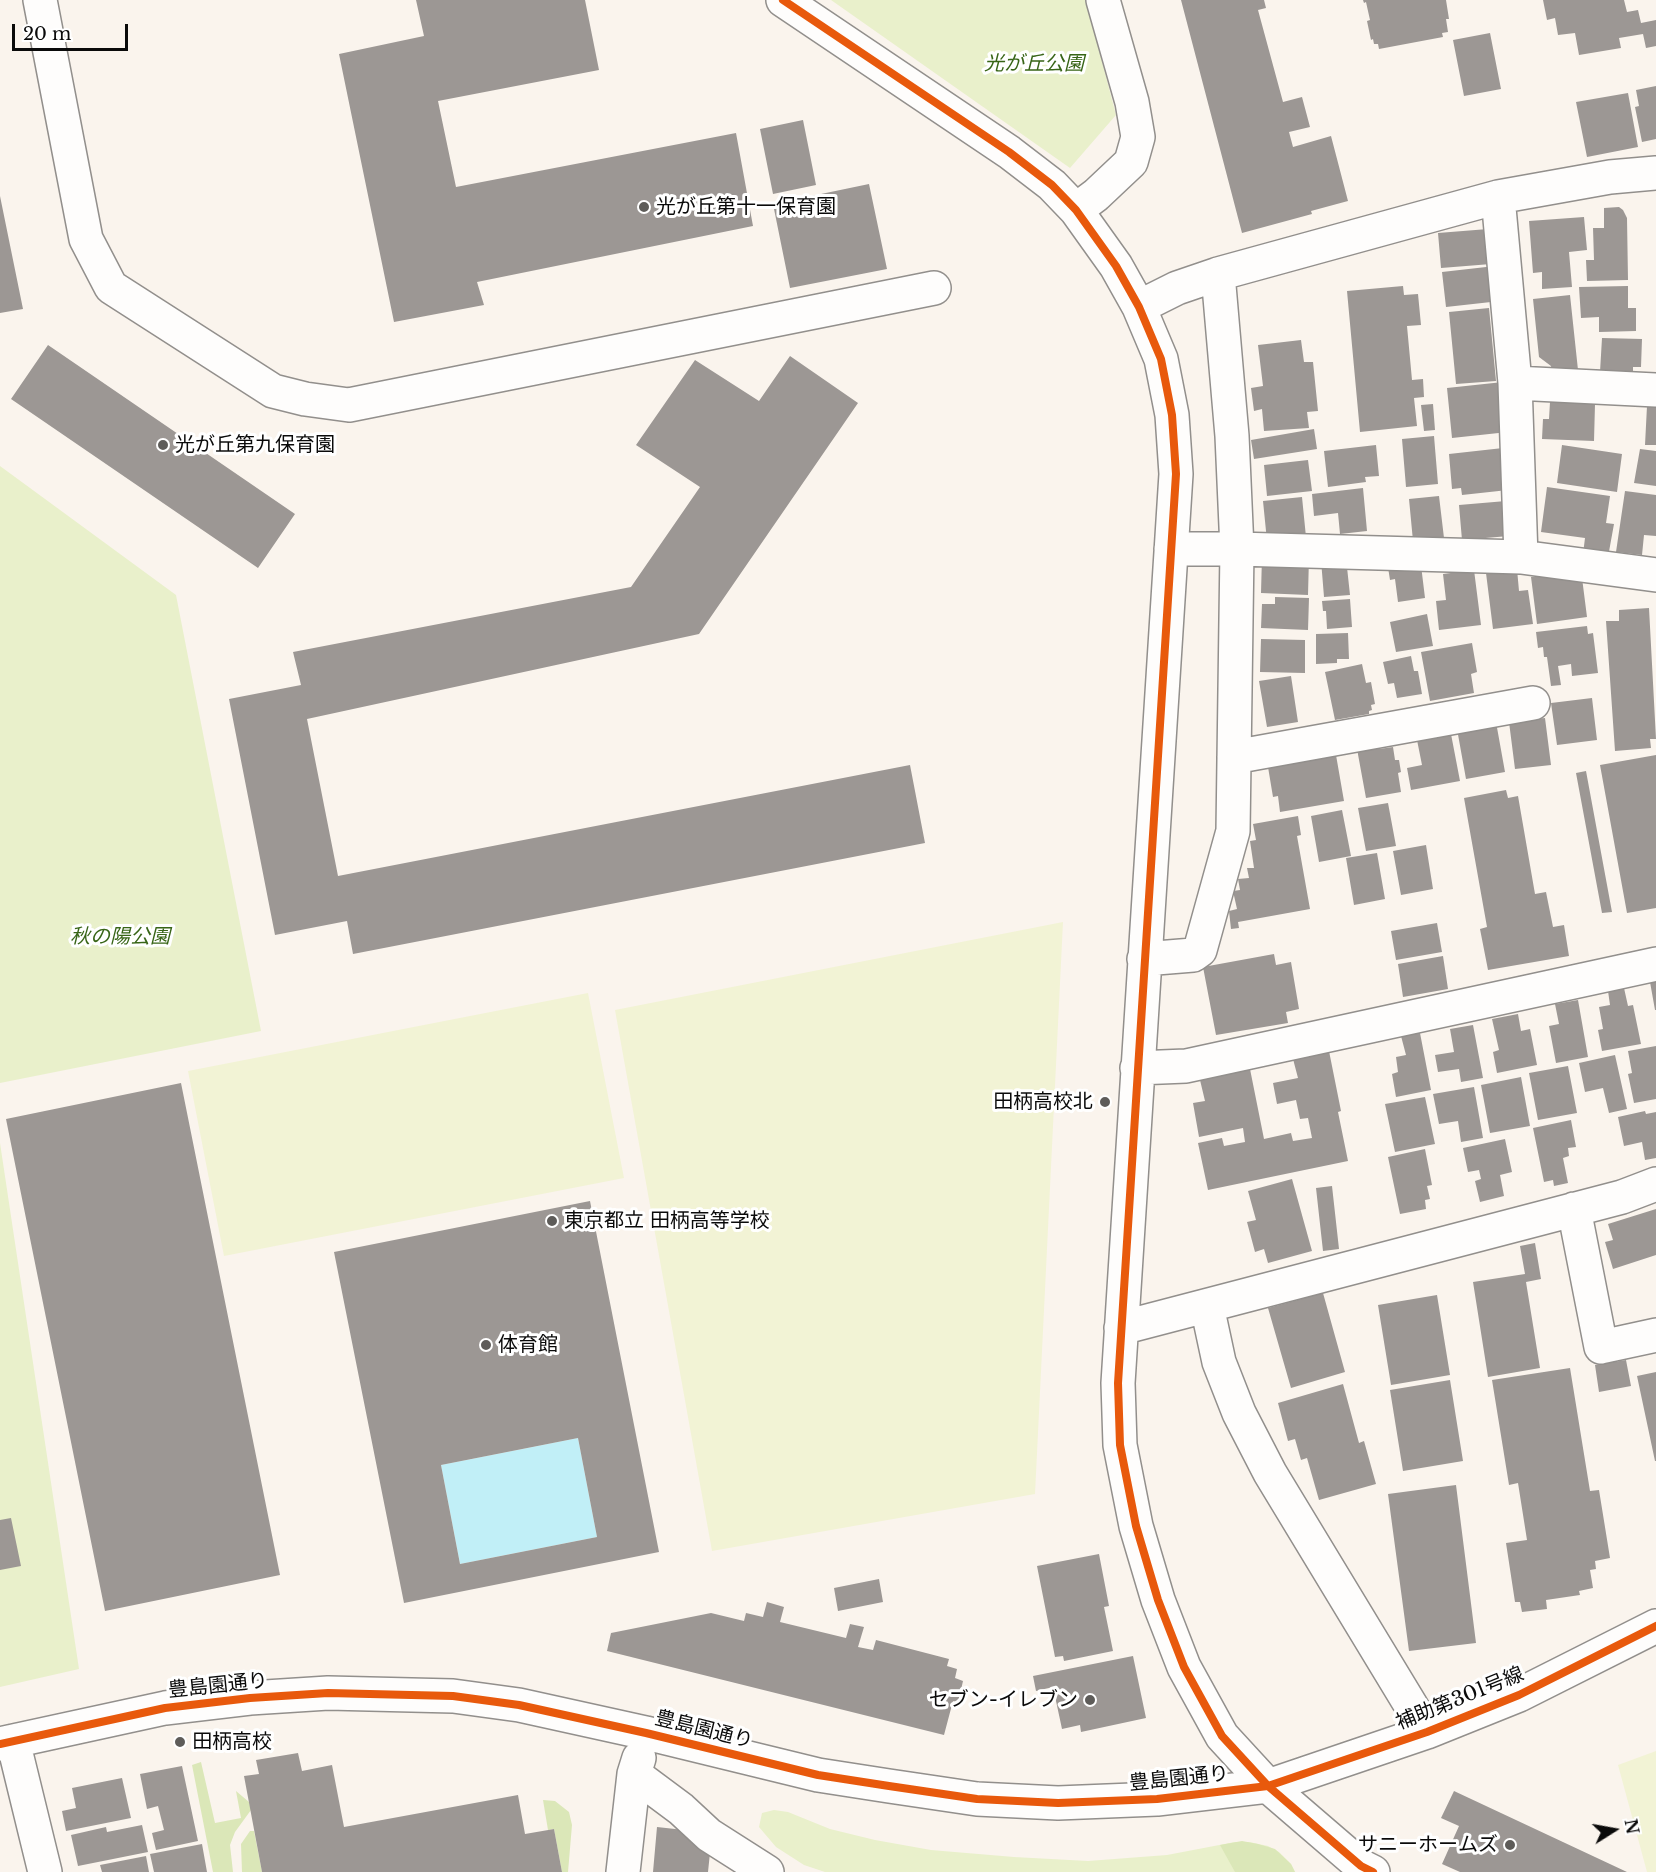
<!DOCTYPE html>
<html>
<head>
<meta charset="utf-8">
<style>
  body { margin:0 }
  #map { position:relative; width:1656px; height:1872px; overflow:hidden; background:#faf4ed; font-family:"Libre Baskerville",serif }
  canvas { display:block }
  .north { position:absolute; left:1584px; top:1800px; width:60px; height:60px; -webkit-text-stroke:4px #fff; paint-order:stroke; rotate:79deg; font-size:16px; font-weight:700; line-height:24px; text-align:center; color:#0a0a0a }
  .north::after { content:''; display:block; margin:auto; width:21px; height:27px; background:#0a0a0a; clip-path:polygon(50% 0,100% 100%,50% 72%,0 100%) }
  .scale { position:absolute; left:12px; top:24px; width:116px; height:27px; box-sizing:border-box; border:3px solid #0a0a0a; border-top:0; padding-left:8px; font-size:18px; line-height:21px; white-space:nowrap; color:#0a0a0a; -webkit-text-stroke:4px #fff; paint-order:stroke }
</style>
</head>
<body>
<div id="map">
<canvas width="1656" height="1872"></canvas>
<div class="north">N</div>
<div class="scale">20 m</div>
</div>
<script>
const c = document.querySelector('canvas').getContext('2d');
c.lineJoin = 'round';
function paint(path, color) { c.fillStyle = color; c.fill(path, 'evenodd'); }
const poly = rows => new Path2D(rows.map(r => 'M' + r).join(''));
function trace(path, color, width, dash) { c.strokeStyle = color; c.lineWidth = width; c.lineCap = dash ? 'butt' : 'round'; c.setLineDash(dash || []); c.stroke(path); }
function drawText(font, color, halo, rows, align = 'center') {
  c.font = font + ' "Libre Baskerville","Noto Sans JP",serif'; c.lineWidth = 6; c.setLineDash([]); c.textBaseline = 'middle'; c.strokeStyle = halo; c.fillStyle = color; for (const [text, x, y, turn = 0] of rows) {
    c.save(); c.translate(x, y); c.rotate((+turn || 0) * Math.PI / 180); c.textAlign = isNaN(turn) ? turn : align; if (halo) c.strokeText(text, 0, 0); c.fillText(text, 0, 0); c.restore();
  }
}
const green = poly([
  [831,0,1086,0,1116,115,1070,168],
  [0,466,176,595,261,1031,0,1083],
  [0,1143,79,1669,0,1687],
  [774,1810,788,1812,830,1829,875,1840,931,1850,1014,1857,1088,1861,1167,1855,1235,1842,1249,1842,1268,1846,1279,1852,1291,1864,1295,1872,825,1872,804,1865,776,1847,759,1827,762,1813]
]);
const forest = poly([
  [201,1762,215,1823,241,1818,236,1791,249,1802,251,1810,235,1832,230,1845,233,1872,213,1872,192,1765],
  [543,1800,555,1801,569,1812,572,1825,568,1872,562,1872,554,1829,548,1830],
  [250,1831,254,1831,262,1872,242,1872,241,1844],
  [1242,1841,1258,1844,1275,1849,1291,1864,1295,1872,1235,1872,1220,1845]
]);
const pitch = poly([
  [1063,922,1035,1494,712,1551,615,1010],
  [588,993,624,1178,224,1256,188,1071],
  [1656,1751,1656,1872,1647,1872,1618,1765]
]);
const water = poly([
  [578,1438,597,1537,460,1564,441,1465]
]);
const building = poly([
  [416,0,585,0,599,70,438,101,456,187,736,133,753,226,477,282,484,305,394,322,339,54,424,36],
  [1181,0,1264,0,1266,8,1258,10,1283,102,1302,97,1310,127,1289,132,1293,147,1331,136,1348,201,1311,211,1312,214,1242,233],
  [1363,0,1446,0,1449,19,1446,19,1448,32,1442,33,1443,37,1379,49,1378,44,1374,44,1373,39,1371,40,1367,21,1370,20,1366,2,1364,3],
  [1543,0,1624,0,1627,12,1638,10,1641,23,1656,20,1656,46,1646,48,1643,34,1619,38,1621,48,1579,55,1575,33,1558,35,1555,18,1547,20],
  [1490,33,1501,89,1464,96,1453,40],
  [1656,86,1656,139,1642,142,1635,107,1639,106,1636,90],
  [1628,93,1638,147,1587,157,1576,102],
  [803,120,816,185,773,194,760,129],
  [869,184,887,269,790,288,773,204],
  [0,196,23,309,0,313],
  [1619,207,1623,210,1627,218,1628,280,1587,281,1586,260,1594,260,1593,228,1604,228,1604,208],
  [1584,217,1587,250,1569,252,1572,287,1542,289,1542,272,1533,273,1529,221],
  [1488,229,1491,264,1441,268,1438,233],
  [1495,266,1497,285,1489,286,1491,302,1446,307,1442,272],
  [1403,286,1404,295,1418,294,1421,325,1407,326,1412,380,1423,379,1424,397,1414,398,1417,426,1360,432,1347,291],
  [1628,286,1628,308,1636,308,1636,331,1599,332,1599,317,1581,318,1579,287],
  [1570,295,1578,370,1552,373,1551,366,1539,357,1533,299],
  [1489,308,1496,381,1456,384,1449,312],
  [1602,338,1642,339,1641,367,1633,367,1633,373,1600,372],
  [1301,340,1304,362,1313,362,1318,411,1307,412,1309,428,1264,431,1262,409,1254,411,1251,388,1263,386,1258,345],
  [48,345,295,514,258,568,11,399],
  [790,356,858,403,699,634,307,719,338,876,910,765,925,843,353,954,347,921,275,935,229,699,301,685,293,652,631,587,700,487,636,445,695,360,759,401],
  [1503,382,1508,432,1452,438,1447,388],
  [1550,402,1595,404,1594,441,1542,439,1543,419,1549,419],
  [1433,404,1435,430,1424,431,1421,405],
  [1647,406,1656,406,1656,445,1645,445],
  [1314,429,1317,449,1254,459,1251,440],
  [1434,436,1438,484,1406,487,1402,439],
  [1376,445,1379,476,1365,477,1366,482,1328,487,1324,451],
  [1562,445,1622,454,1617,492,1557,483],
  [1503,448,1508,490,1462,495,1461,488,1452,489,1449,454],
  [1640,449,1656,451,1656,486,1634,483],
  [1308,460,1312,491,1267,496,1264,465],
  [1547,487,1610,496,1606,523,1614,524,1608,557,1583,554,1585,538,1541,532],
  [1363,488,1367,531,1340,534,1338,513,1314,516,1312,494],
  [1625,491,1656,495,1656,536,1644,535,1642,555,1616,552],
  [1439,496,1444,538,1413,541,1409,499],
  [1302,497,1306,537,1267,541,1263,501],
  [1506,501,1509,536,1462,540,1459,505],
  [1262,556,1309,557,1308,595,1261,593],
  [1420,557,1425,598,1398,602,1395,579,1390,580,1387,561],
  [1346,558,1350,595,1324,597,1321,560],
  [1517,569,1519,591,1528,590,1533,624,1493,629,1486,573],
  [1474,570,1481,625,1439,630,1436,601,1446,600,1443,574],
  [1581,570,1587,617,1537,624,1531,577],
  [1275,597,1309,598,1308,630,1261,628,1262,604,1275,604],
  [1350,599,1352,627,1327,629,1326,611,1323,611,1322,601],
  [1649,608,1656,739,1650,739,1651,748,1615,751,1606,621,1619,621,1619,610],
  [1427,614,1433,646,1396,652,1390,622],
  [1587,626,1588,634,1593,633,1598,673,1572,676,1571,664,1558,666,1561,685,1551,686,1547,657,1544,657,1543,647,1538,648,1536,632],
  [1348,633,1349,659,1337,659,1337,663,1316,664,1316,634],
  [1261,639,1305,640,1305,673,1260,672],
  [1472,643,1477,672,1471,674,1474,693,1430,701,1421,652],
  [1411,656,1414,671,1418,671,1422,694,1397,698,1394,683,1388,684,1383,662],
  [1362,664,1366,683,1371,682,1375,704,1371,705,1372,710,1369,711,1369,714,1335,720,1325,672],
  [1291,676,1298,722,1267,727,1259,681],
  [1592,698,1597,740,1557,745,1551,703],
  [1545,718,1551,765,1515,769,1509,722],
  [1496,722,1505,772,1466,779,1457,729],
  [1451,734,1460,781,1411,790,1407,768,1422,765,1417,740],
  [1378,745,1379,749,1393,747,1395,760,1399,760,1401,772,1398,773,1401,792,1366,798,1357,749],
  [1336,755,1344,801,1280,812,1278,796,1273,797,1268,767],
  [1656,755,1656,908,1627,913,1600,765],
  [1586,771,1612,912,1602,913,1576,773],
  [1506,790,1508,798,1518,796,1535,894,1546,892,1553,927,1564,925,1569,956,1488,970,1480,929,1487,927,1464,798],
  [1388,803,1396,846,1366,851,1358,808],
  [1342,810,1351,856,1319,862,1311,816],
  [1298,816,1301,835,1297,836,1310,909,1238,922,1239,928,1231,929,1229,911,1237,909,1233,891,1240,890,1238,879,1249,878,1247,868,1254,868,1250,841,1256,840,1253,824],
  [1426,845,1433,889,1401,895,1393,851],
  [1377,853,1385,899,1354,905,1346,858],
  [1437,923,1442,952,1396,960,1391,931],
  [1274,954,1276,965,1291,962,1299,1009,1286,1012,1288,1023,1216,1035,1203,967],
  [1443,956,1448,989,1403,997,1398,964],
  [1656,981,1656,1010,1655,1010,1650,982],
  [1624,988,1628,1006,1633,1005,1641,1044,1602,1051,1598,1030,1603,1029,1599,1007,1610,1005,1608,991],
  [1578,1000,1588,1057,1556,1063,1549,1026,1559,1024,1555,1004],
  [1518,1014,1521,1031,1530,1029,1537,1065,1497,1073,1493,1052,1499,1050,1492,1019],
  [1473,1025,1483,1078,1461,1082,1459,1069,1438,1072,1435,1055,1454,1052,1450,1029],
  [1420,1033,1431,1090,1396,1097,1392,1074,1398,1072,1396,1057,1406,1055,1401,1036],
  [1656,1046,1656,1099,1634,1103,1628,1074,1632,1073,1628,1051],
  [1329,1051,1341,1111,1338,1112,1348,1161,1208,1190,1198,1143,1222,1138,1224,1146,1245,1142,1243,1128,1199,1137,1193,1103,1205,1101,1200,1080,1250,1069,1264,1139,1291,1133,1293,1141,1312,1138,1308,1118,1300,1119,1296,1100,1277,1104,1273,1083,1298,1078,1293,1059],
  [1615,1055,1627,1109,1609,1113,1603,1088,1585,1092,1579,1063],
  [1568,1066,1577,1113,1538,1120,1529,1073],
  [1521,1077,1530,1126,1490,1133,1481,1085],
  [181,1083,280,1575,105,1611,6,1119],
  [1474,1087,1483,1138,1461,1142,1458,1121,1439,1124,1433,1094],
  [1425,1097,1435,1144,1395,1152,1385,1104],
  [1645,1111,1646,1114,1656,1112,1656,1158,1645,1160,1642,1142,1624,1146,1618,1117],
  [1571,1120,1576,1147,1568,1148,1569,1156,1563,1158,1568,1183,1554,1186,1553,1180,1544,1182,1533,1128],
  [1505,1139,1512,1172,1500,1175,1504,1196,1480,1202,1475,1181,1481,1179,1479,1170,1468,1172,1463,1148],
  [1425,1149,1432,1185,1427,1186,1430,1199,1425,1200,1426,1209,1400,1214,1388,1157],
  [1292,1179,1312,1251,1268,1263,1264,1249,1255,1252,1247,1222,1256,1220,1248,1191],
  [1332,1186,1339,1249,1323,1251,1316,1188],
  [590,1201,659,1552,404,1603,334,1252],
  [578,1438,597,1537,460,1564,441,1465],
  [1656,1209,1656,1255,1613,1269,1605,1242,1613,1240,1608,1224],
  [1535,1243,1541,1279,1526,1282,1540,1368,1488,1377,1473,1282,1525,1274,1520,1246],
  [1323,1293,1345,1372,1291,1388,1268,1308],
  [1437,1295,1450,1375,1391,1385,1378,1305],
  [1626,1360,1631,1386,1599,1392,1595,1365],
  [1570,1368,1590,1491,1599,1490,1610,1558,1595,1561,1596,1569,1590,1570,1593,1588,1579,1591,1580,1595,1546,1600,1547,1609,1522,1612,1520,1602,1515,1602,1506,1543,1527,1540,1518,1483,1509,1485,1492,1380],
  [1656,1372,1656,1461,1655,1461,1637,1376],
  [1450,1380,1463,1461,1403,1471,1390,1390],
  [1343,1384,1359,1443,1364,1441,1376,1484,1319,1500,1307,1458,1301,1460,1295,1439,1288,1441,1278,1403],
  [1456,1485,1476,1643,1409,1651,1388,1494],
  [11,1518,21,1566,0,1570,0,1520],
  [1099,1554,1109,1606,1104,1607,1113,1651,1064,1661,1063,1656,1055,1657,1037,1566],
  [879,1579,883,1602,838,1611,834,1588],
  [767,1602,784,1607,780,1622,846,1638,850,1624,864,1627,858,1647,873,1650,876,1640,949,1659,947,1666,957,1669,955,1678,963,1681,958,1703,953,1701,944,1735,607,1651,611,1633,711,1613,744,1621,746,1613,763,1617],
  [1133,1656,1146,1718,1081,1732,1080,1725,1062,1729,1053,1687,1036,1691,1033,1676],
  [298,1753,302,1771,332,1765,344,1827,518,1795,525,1834,554,1829,562,1872,262,1872,244,1776,259,1774,256,1760],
  [182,1766,198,1841,156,1850,152,1833,164,1830,158,1806,147,1809,140,1774],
  [122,1778,131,1818,66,1831,62,1811,76,1808,72,1788],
  [1454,1791,1627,1872,1460,1872,1442,1864,1459,1826,1441,1818],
  [142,1825,148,1852,78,1866,71,1835,106,1827,107,1832],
  [657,1827,693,1831,711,1843,708,1872,653,1872],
  [202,1844,207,1872,154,1872,150,1854],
  [146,1856,149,1872,102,1872,100,1865]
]);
const minor = poly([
  [40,0,86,239,111,287,273,391,305,399,349,405,934,288],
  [783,0,1009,152,1052,185,1076,210,1116,266,1139,307,1161,359,1172,415,1176,474,1118,1383,1120,1445,1136,1526,1158,1600,1184,1667,1222,1736,1268,1786,1361,1866,1373,1872],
  [1498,197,1515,383,1521,557],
  [1076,210,1096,195,1131,162,1138,137,1132,102,1103,0],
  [1139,307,1177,288,1218,274,1498,197,1610,177,1656,173],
  [1515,383,1656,390],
  [1171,549,1237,549,1521,557,1656,575],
  [1234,757,1533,703],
  [1144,959,1193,955,1200,950,1233,831,1237,549,1232,436,1218,274],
  [1137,1068,1186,1066,1656,964],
  [1574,1209,1601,1347,1656,1335],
  [1207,1306,1219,1362,1239,1413,1270,1473,1427,1732],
  [1121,1328,1622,1197,1656,1184],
  [13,1741,45,1872],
  [0,1744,165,1708,250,1698,328,1693,453,1696,519,1705,646,1733,818,1775,889,1786,977,1799,1058,1803,1157,1799,1268,1786,1427,1732,1519,1695,1656,1626],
  [634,1774,681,1809,709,1835,767,1872],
  [623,1872,634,1774,639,1758]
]);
const cycleway = poly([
  [783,0,1009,152,1052,185,1076,210,1116,266,1139,307,1161,359,1172,415,1176,474,1118,1383,1120,1445,1136,1526,1158,1600,1184,1667,1222,1736,1268,1786,1361,1866,1373,1872],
  [0,1744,165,1708,250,1698,328,1693,453,1696,519,1705,646,1733,818,1775,889,1786,977,1799,1058,1803,1157,1799,1268,1786,1427,1732,1519,1695,1656,1626]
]);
const markers = [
  [644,207,6,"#5e5c59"],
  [163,445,6,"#5e5c59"],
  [1105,1102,6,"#5e5c59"],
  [552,1221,6,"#5e5c59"],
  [486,1345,6,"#5e5c59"],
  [1090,1700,6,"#5e5c59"],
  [180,1742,6,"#5e5c59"],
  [1510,1845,6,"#5e5c59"]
];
const parkNames = [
  ["光が丘公園",1034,64],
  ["秋の陽公園",120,937]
];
const poiNames = [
  ["光が丘第十一保育園",656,207],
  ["光が丘第九保育園",175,445],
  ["田柄高校北",1093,1102,"right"],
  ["東京都立 田柄高等学校",564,1221],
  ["体育館",498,1345],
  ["セブン-イレブン",1078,1700,"right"],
  ["田柄高校",192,1742],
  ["サニーホームズ",1498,1845,"right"]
];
const streetNames = [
  ["豊島園通り",218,1686,-6],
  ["補助第301号線",1460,1699,-22],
  ["豊島園通り",704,1730,14],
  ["豊島園通り",1179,1779,-6]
];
paint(green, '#e9f0cb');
paint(forest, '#dbe7b8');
paint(pitch, '#f2f3d5');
paint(water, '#c1eff7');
paint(building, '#9c9794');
trace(minor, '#928f8c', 36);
trace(minor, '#fefdfc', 33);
trace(cycleway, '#e8590c', 8);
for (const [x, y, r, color] of markers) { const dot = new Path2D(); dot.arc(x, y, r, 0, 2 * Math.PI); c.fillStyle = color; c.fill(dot); trace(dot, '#fff', 2); }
drawText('italic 20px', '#386517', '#fff', parkNames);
drawText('20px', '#0a0a0a', '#fff', poiNames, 'left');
drawText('20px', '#0a0a0a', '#fff', streetNames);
</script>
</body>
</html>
